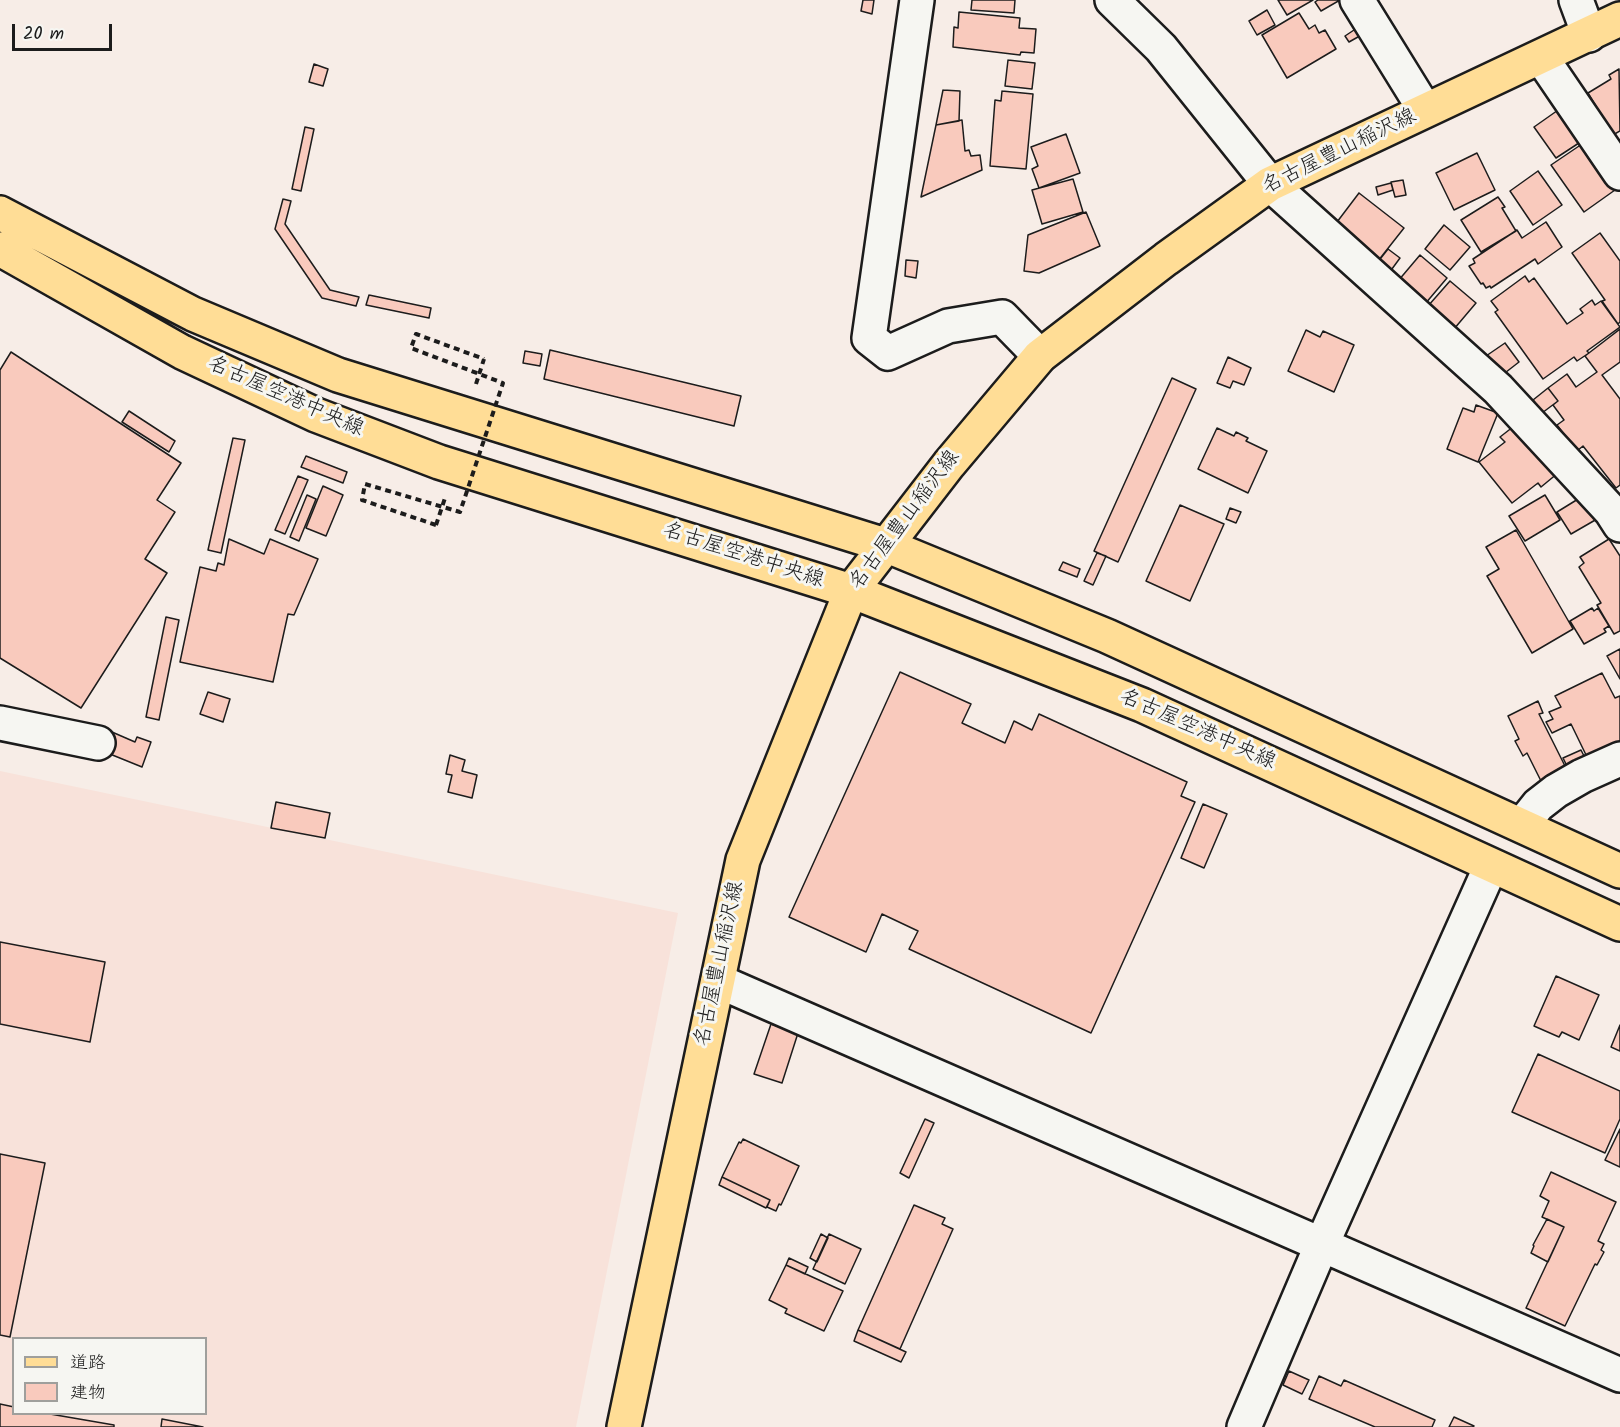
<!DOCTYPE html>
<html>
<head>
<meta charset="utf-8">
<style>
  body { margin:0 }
  #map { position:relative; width:1620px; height:1427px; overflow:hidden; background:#f7ede7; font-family:Kalam,"Klee One",sans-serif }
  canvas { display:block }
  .legend { position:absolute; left:12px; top:1337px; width:195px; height:78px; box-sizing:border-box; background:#f6f6f2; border:2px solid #9f9f9c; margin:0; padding:8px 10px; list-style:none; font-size:18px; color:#1c1c1c }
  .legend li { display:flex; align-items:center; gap:12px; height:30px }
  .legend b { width:30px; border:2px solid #9f9f9c }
  .scale { position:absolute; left:12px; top:24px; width:100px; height:27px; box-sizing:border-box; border:3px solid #1c1c1c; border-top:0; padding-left:8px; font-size:18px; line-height:21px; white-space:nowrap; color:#1c1c1c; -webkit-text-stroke:4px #f6f6f2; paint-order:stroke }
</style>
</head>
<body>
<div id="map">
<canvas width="1620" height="1427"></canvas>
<ul class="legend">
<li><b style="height:8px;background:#ffdd96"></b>道路</li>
<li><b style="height:16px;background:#f9cabd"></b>建物</li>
</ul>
<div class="scale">20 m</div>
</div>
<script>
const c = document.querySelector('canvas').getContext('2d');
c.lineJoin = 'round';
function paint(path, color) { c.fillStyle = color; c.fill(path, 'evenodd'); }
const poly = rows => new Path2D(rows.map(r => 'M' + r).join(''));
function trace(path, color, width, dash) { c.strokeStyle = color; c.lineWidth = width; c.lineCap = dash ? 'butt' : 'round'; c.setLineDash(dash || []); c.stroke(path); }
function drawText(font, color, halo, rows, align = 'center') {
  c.font = font + ' Kalam,"Klee One",sans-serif'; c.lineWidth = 6; c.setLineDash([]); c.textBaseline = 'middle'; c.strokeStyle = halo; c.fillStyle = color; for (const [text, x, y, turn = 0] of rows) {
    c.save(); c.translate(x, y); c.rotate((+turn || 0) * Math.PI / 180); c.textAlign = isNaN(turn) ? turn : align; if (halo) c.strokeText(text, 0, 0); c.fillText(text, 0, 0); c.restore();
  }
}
const built = poly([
  [0,771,678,913,576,1427,0,1427],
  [14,1338,206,1338,206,1414,14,1414]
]);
const building = poly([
  [863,0,874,0,872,14,861,11,863,0],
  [972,0,1015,0,1014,13,971,10,972,0],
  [1278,0,1313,0,1287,15,1278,0],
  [1318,0,1340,0,1321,11,1315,2,1318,0],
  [1267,10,1275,25,1257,35,1249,21,1267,10],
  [959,12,1020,18,1019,28,1036,29,1034,53,1021,52,1020,55,953,47,954,27,958,28,959,12],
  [1299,13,1309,29,1315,25,1319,33,1325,30,1336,49,1287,78,1262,35,1299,13],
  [1360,26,1365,33,1349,42,1345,36,1360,26],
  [1008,60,1035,63,1032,89,1005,86,1008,60],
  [314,64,328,69,323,86,309,82,314,64],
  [1619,69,1620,131,1613,135,1588,93,1611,79,1609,75,1619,69],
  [943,90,960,91,959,121,936,125,943,90],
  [1002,91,1033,94,1026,169,990,166,995,100,1001,101,1002,91],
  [1561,108,1582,141,1556,158,1534,127,1561,108],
  [962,120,965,151,969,150,971,156,980,155,982,170,921,197,936,125,962,120],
  [305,127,314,129,301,191,292,189,305,127],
  [1066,134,1080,173,1039,188,1032,169,1038,166,1031,147,1066,134],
  [1582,144,1615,190,1584,212,1551,165,1582,144],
  [1477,153,1495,190,1454,210,1436,173,1477,153],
  [1538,171,1562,205,1533,225,1510,191,1538,171],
  [1073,179,1083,212,1042,224,1032,190,1073,179],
  [1403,180,1406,195,1395,197,1391,182,1403,180],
  [1391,183,1393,190,1378,195,1376,187,1391,183],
  [1359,193,1404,228,1378,261,1334,226,1359,193],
  [1498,197,1505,207,1502,208,1516,231,1481,252,1461,220,1498,197],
  [283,199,291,201,285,224,330,290,359,297,356,306,322,298,275,229,283,199],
  [1086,212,1100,246,1039,273,1024,271,1028,235,1086,212],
  [1546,222,1562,247,1538,264,1535,259,1491,288,1490,286,1486,288,1483,283,1481,284,1469,266,1475,263,1473,259,1517,230,1522,238,1546,222],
  [1444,225,1470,247,1450,270,1425,249,1444,225],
  [1600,233,1620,261,1620,322,1618,324,1602,301,1605,300,1572,253,1600,233],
  [1388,249,1400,258,1389,273,1377,263,1388,249],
  [1420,255,1447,278,1425,304,1398,281,1420,255],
  [906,260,918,261,916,278,905,276,906,260],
  [1525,276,1529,282,1534,278,1567,324,1583,313,1580,309,1592,300,1595,305,1601,301,1620,327,1587,351,1589,353,1577,361,1574,357,1543,379,1495,312,1498,310,1491,301,1525,276],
  [1450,281,1476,303,1454,329,1428,306,1450,281],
  [369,295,431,308,429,318,366,305,369,295],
  [1620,329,1620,362,1602,375,1620,399,1620,485,1616,488,1583,446,1577,451,1557,425,1564,420,1553,405,1558,401,1548,388,1567,374,1576,387,1597,372,1585,356,1620,329],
  [1306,330,1320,337,1323,331,1354,345,1334,392,1288,371,1306,330],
  [1505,343,1519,362,1501,376,1486,356,1505,343],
  [550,350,741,396,734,426,544,379,550,350],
  [525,351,542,354,540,366,523,363,525,351],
  [11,352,181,463,157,500,175,512,145,559,167,573,81,708,0,658,0,370,11,352],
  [1228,357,1251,368,1244,385,1233,381,1230,388,1217,383,1228,357],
  [1172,378,1196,389,1118,562,1094,551,1172,378],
  [1548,388,1558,401,1542,413,1533,400,1548,388],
  [1476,405,1498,413,1478,462,1447,449,1463,408,1474,412,1476,405],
  [129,411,175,441,169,452,122,422,129,411],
  [1518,423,1558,473,1541,487,1538,483,1512,503,1479,462,1505,442,1500,437,1518,423],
  [1217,428,1234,436,1236,432,1248,438,1246,441,1267,451,1248,493,1198,469,1217,428],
  [233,438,245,440,221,553,208,550,233,438],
  [306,456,347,472,343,483,301,467,306,456],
  [298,476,308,480,285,534,275,530,298,476],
  [323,486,343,495,326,536,306,528,323,486],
  [307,495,316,499,299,541,290,537,307,495],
  [1545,495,1560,520,1525,541,1509,516,1545,495],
  [1583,496,1597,519,1571,534,1557,512,1583,496],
  [1180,505,1224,524,1190,601,1146,581,1180,505],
  [1230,508,1241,512,1236,523,1226,519,1230,508],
  [1516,530,1573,629,1532,653,1487,576,1499,569,1486,547,1516,530],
  [229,539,264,554,270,539,318,559,294,615,288,614,273,682,180,662,200,567,216,571,218,563,224,565,229,539],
  [1609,539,1620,556,1620,631,1614,634,1597,605,1601,603,1579,567,1584,563,1580,557,1609,539],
  [1097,553,1106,556,1093,585,1084,581,1097,553],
  [1063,562,1080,569,1077,577,1059,570,1063,562],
  [1592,608,1594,611,1598,608,1609,626,1604,629,1606,632,1584,644,1570,621,1592,608],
  [166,617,179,620,159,720,146,717,166,617],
  [1620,649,1620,679,1607,656,1620,649],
  [900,672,971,704,962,723,1005,743,1014,721,1032,730,1039,714,1187,782,1181,796,1195,802,1091,1033,909,949,918,931,882,914,866,952,789,917,900,672],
  [1602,673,1615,698,1620,696,1620,743,1588,759,1571,724,1552,733,1546,722,1553,719,1549,712,1561,707,1555,696,1602,673],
  [208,692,230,699,223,722,200,714,208,692],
  [1538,701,1543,713,1539,714,1568,772,1543,785,1527,753,1523,756,1515,741,1519,739,1508,716,1538,701],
  [112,732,135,742,137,737,151,742,142,767,105,752,112,732],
  [1581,750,1588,764,1570,772,1563,758,1581,750],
  [450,755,465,760,462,771,477,775,472,798,448,792,452,775,446,774,450,755],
  [276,802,330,813,325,838,271,828,276,802],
  [1203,804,1227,814,1204,868,1181,858,1203,804],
  [0,942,105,962,90,1042,0,1024,0,942],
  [1556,976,1599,995,1579,1040,1562,1032,1559,1037,1534,1026,1556,976],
  [771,1024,798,1033,782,1083,754,1074,771,1024],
  [1620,1025,1620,1051,1611,1047,1620,1025],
  [1538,1054,1620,1091,1620,1119,1605,1153,1512,1112,1538,1054],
  [925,1119,934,1123,909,1178,900,1173,925,1119],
  [1620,1129,1620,1167,1605,1160,1620,1129],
  [743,1139,799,1166,781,1205,779,1204,776,1211,767,1207,770,1200,722,1177,739,1142,741,1143,743,1139],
  [0,1154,45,1163,10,1337,0,1335,0,1154],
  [1551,1172,1616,1202,1598,1241,1604,1244,1601,1250,1604,1252,1597,1265,1595,1264,1565,1326,1526,1308,1564,1227,1542,1217,1549,1201,1540,1196,1551,1172],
  [722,1177,770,1200,766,1208,719,1185,722,1177],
  [914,1205,945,1218,942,1224,953,1229,900,1349,858,1330,914,1205],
  [1547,1219,1564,1227,1548,1262,1531,1253,1534,1246,1533,1245,1547,1219],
  [821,1234,828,1238,817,1262,810,1258,821,1234],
  [829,1234,861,1249,845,1284,813,1269,829,1234],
  [789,1258,808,1267,805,1274,786,1265,789,1258],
  [786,1265,843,1291,824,1331,785,1313,787,1309,769,1300,786,1265],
  [858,1330,906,1352,901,1362,854,1341,858,1330],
  [1289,1371,1309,1380,1302,1394,1283,1385,1289,1371],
  [1319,1376,1341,1386,1344,1380,1435,1420,1432,1427,1375,1427,1309,1399,1319,1376],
  [0,1404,14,1407,14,1414,50,1414,114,1425,114,1427,0,1427,0,1404],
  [1454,1417,1474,1426,1473,1427,1449,1427,1454,1417],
  [162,1419,203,1427,161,1427,162,1419]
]);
const path = poly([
  [476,384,484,359],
  [436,525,445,498]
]);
const minor = poly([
  [917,0,869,338,888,353,948,326,1002,317,1040,356],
  [1112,0,1161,48,1270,184,1498,389,1611,511,1620,525],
  [1357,0,1425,110],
  [1576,0,1589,35],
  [1541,57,1620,173],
  [0,723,98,743],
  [1522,825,1538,805,1556,791,1582,776,1620,759],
  [718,981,1620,1375],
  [1244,1427,1322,1244,1491,866]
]);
const major = poly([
  [0,213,193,314,338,375,885,545,1107,636,1620,871],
  [0,249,182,352,316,415,439,462,851,591,1142,705,1620,924],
  [624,1427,743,860,851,591,949,464,1040,356,1166,259,1270,184,1620,19]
]);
const pathBridge = poly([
  [436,525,362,500,365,484,460,512,503,383,411,348,416,334,484,359]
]);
const streetNames = [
  ["名古屋豊山稲沢線",1340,153,-26],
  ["名古屋空港中央線",285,398,24],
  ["名古屋豊山稲沢線",906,521,-53],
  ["名古屋空港中央線",743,557,18],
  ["名古屋空港中央線",1197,731,24],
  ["名古屋豊山稲沢線",721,964,-78]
];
paint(built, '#f8e2da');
paint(building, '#f9cabd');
trace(building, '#1c1c1c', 1.5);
trace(minor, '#1c1c1c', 38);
trace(major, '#1c1c1c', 38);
trace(path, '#1c1c1c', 4, [6, 4.5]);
trace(minor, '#f6f6f2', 33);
trace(major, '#ffdd96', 33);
trace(pathBridge, '#1c1c1c', 4, [6, 4.5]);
drawText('21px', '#1c1c1c', '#f6f6f2', streetNames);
</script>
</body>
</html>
